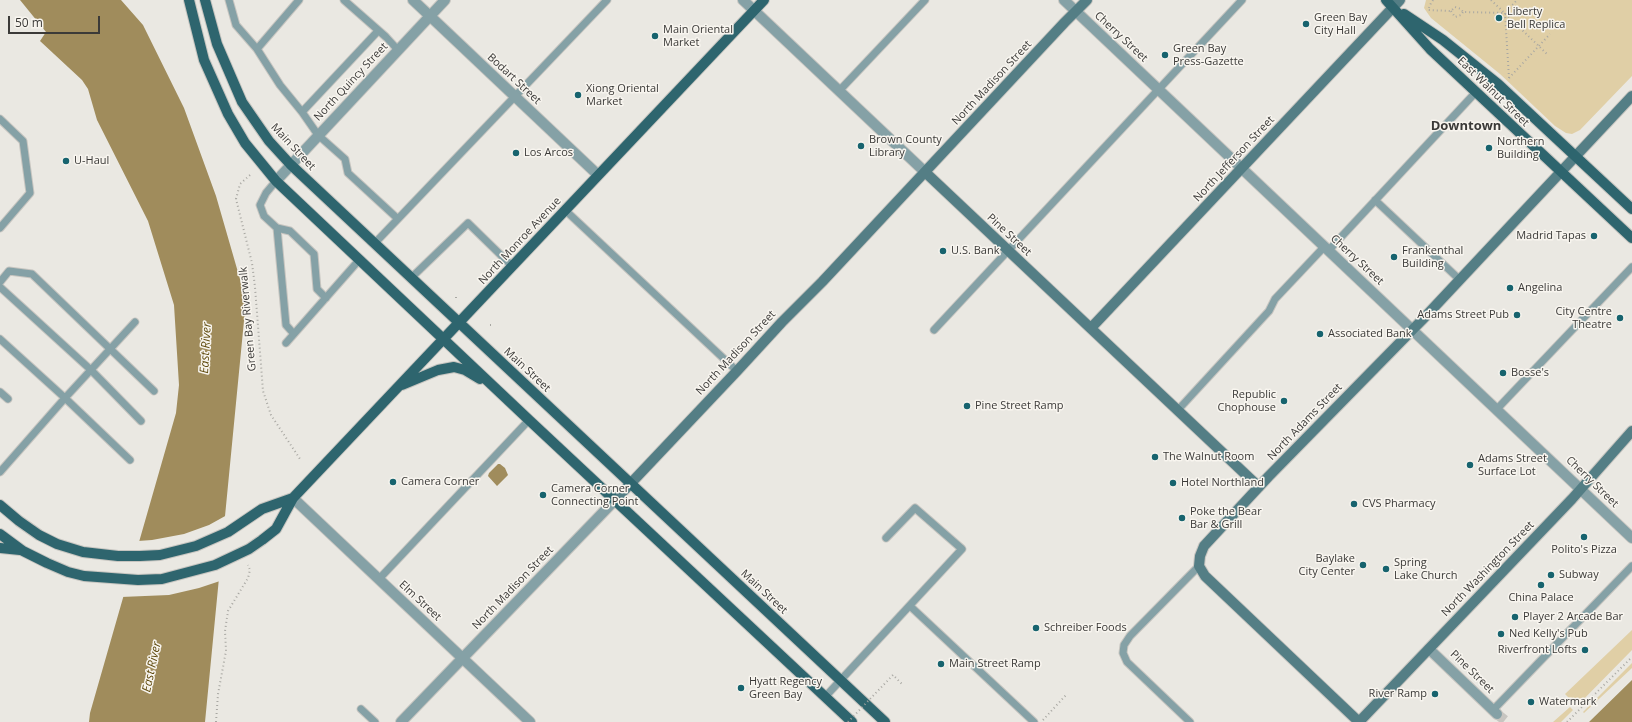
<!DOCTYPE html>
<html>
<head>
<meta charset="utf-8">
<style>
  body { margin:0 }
  #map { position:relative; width:1632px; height:722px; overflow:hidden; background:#eae8e2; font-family:"Open Sans",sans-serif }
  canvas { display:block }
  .scale { position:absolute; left:8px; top:16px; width:92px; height:18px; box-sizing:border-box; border:2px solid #3b3a38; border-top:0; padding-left:5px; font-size:12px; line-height:14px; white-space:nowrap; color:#3b3a38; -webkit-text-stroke:3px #f8f5ef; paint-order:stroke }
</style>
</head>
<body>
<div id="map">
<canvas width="1632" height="722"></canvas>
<div class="scale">50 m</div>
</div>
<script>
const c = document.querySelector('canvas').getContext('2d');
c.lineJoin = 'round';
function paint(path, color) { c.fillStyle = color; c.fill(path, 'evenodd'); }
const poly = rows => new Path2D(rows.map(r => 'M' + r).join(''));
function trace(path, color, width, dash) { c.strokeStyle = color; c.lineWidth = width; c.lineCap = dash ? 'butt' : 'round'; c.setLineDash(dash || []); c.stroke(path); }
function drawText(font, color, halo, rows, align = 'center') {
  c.font = font + ' "Open Sans",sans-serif'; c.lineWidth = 3; c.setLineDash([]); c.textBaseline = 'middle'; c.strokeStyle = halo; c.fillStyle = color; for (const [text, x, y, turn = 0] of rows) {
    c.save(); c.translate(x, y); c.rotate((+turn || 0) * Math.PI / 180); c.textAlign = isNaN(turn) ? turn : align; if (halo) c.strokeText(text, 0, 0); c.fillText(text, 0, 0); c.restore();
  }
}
const green = poly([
  [1426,0,1632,0,1632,76,1580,130,1572,134,1566,133,1555,126,1500,74,1431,18,1424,8],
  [1632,630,1632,650,1577,706,1565,694],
  [1632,663,1632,668,1584,713,1583,712],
  [1570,707,1573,710,1561,722,1553,722]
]);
const water = poly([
  [20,0,121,0,143,25,184,108,216,196,246,300,205,722,89,722,90,713,176,413,179,385,174,305,148,221,97,120,88,89,82,80,40,41,46,32],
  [498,464,500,464,505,468,508,475,497,486,488,476,489,473],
  [1632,680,1632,722,1589,722]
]);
const pier = poly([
  [227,515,220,581,199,588,169,595,121,597,138,541,152,540,184,534,209,525]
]);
const streetTunnel = poly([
  [1497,714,1507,722]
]);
const path = poly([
  [1433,0,1431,3,1428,10,1451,11,1455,7,1461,9,1463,12,1505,13],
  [1491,0,1547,54],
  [1451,11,1455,17,1461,15,1463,12],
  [1509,78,1505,13,1517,0],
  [1509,78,1550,34],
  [250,175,240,184,236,199,252,263,255,287,263,391,271,415,300,459],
  [456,297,456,299],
  [490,325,491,325],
  [1043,720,1066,695],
  [216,722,218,694,226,651,225,631,228,611,248,578,250,570,248,565],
  [1567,722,1632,657]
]);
const lane = poly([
  [229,0,236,25,257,49],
  [299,0,257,49,280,85,302,112,318,135,345,159,348,173,398,219],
  [344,0,386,37,398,50],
  [839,91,925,0],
  [302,112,378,31],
  [0,119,23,141,30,193,0,228],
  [276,181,266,193,260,205,264,216,277,228,286,325,294,334],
  [1375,200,1460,280],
  [565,210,737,371],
  [277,228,290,231,314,254,317,289,326,298],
  [374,244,607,0],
  [1329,250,1476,92],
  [411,278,468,223,512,266],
  [0,282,9,271,32,274,154,391],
  [0,287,91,370,141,421],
  [934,330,1242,0],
  [0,339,65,398,130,460],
  [286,343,360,259],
  [0,392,8,399],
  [1497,409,1632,267],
  [1177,411,1269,311,1275,299,1325,246],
  [0,472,65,398,135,322],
  [379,579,529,420],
  [910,606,1034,722],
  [825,697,962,549,915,508,886,538],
  [361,709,375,722],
  [1493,710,1632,566],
  [1190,722,1127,662,1123,653,1124,645,1130,636,1199,566]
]);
const street = poly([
  [413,0,598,175],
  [743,0,925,172],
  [1064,0,1632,538],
  [276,181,445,0],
  [293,498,530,722],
  [1429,649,1497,714],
  [401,722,615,500]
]);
const secondary = poly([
  [925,172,1259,487],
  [1091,328,1400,0],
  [615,500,737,371,782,322,822,282,1065,22,1087,0],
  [1359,722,1205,576,1199,566,1200,556,1204,546,1269,476,1423,319,1632,96],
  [1359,722,1572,499,1632,431]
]);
const primary = poly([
  [189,0,204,60,228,114,245,143,276,181,529,420,852,722],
  [205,0,217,44,242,102,269,141,290,164,885,722],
  [1386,0,1430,49,1632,238],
  [1404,14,1443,40,1498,84,1632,209],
  [402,385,438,370,454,367,465,370,480,379],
  [0,505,19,521,39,535,57,544,83,552,118,556,140,556,160,555,196,546,228,532,262,509,293,498],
  [0,534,23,551,47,563,68,572,84,576,138,580,162,579,215,565,249,549,262,540,276,529,293,498,764,0],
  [0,548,20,550]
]);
const pathBridge = poly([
  [848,722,893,675,902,684]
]);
const markers = [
  [1499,18,4,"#17636e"],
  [1306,24,4,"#17636e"],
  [655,36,4,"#17636e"],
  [1165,55,4,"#17636e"],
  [578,95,4,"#17636e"],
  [861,146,4,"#17636e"],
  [1489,148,4,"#17636e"],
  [516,153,4,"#17636e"],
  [66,161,4,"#17636e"],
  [1594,236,4,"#17636e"],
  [943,251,4,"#17636e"],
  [1394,257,4,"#17636e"],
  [1510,288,4,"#17636e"],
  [1517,315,4,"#17636e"],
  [1620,318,4,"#17636e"],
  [1320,334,4,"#17636e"],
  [1503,373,4,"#17636e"],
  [1284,401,4,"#17636e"],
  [967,406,4,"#17636e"],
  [1155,457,4,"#17636e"],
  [1470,465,4,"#17636e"],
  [393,482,4,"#17636e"],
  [1173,483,4,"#17636e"],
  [543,495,4,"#17636e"],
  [1354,504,4,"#17636e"],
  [1182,518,4,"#17636e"],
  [1584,537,4,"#17636e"],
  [1363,565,4,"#17636e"],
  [1386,569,4,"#17636e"],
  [1551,575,4,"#17636e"],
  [1541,585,4,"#17636e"],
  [1515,617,4,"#17636e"],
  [1036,628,4,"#17636e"],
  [1501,634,4,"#17636e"],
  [1585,650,4,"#17636e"],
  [941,664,4,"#17636e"],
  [741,688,4,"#17636e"],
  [1435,694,4,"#17636e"],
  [1531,702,4,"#17636e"]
];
const poiNames = [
  ["Liberty",1507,12],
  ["Bell Replica",1507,25],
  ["Green Bay",1314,18],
  ["City Hall",1314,31],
  ["Main Oriental",663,30],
  ["Market",663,43],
  ["Green Bay",1173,49],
  ["Press-Gazette",1173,62],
  ["Xiong Oriental",586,89],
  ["Market",586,102],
  ["Brown County",869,140],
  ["Library",869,153],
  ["Northern",1497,142],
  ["Building",1497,155],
  ["Los Arcos",524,153],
  ["U-Haul",74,161],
  ["Madrid Tapas",1586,236,"right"],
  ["U.S. Bank",951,251],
  ["Frankenthal",1402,251],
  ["Building",1402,264],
  ["Angelina",1518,288],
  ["City Centre",1612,312,"right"],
  ["Theatre",1612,325,"right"],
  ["Adams Street Pub",1509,315,"right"],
  ["Associated Bank",1328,334],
  ["Bosse's",1511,373],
  ["Republic",1276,395,"right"],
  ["Chophouse",1276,408,"right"],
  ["Pine Street Ramp",975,406],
  ["The Walnut Room",1163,457],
  ["Adams Street",1478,459],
  ["Surface Lot",1478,472],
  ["Camera Corner",401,482],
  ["Hotel Northland",1181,483],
  ["Camera Corner",551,489],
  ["Connecting Point",551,502],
  ["CVS Pharmacy",1362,504],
  ["Poke the Bear",1190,512],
  ["Bar & Grill",1190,525],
  ["Polito's Pizza",1584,550,"center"],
  ["Baylake",1355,559,"right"],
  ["City Center",1355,572,"right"],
  ["Spring",1394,563],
  ["Lake Church",1394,576],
  ["Subway",1559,575],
  ["China Palace",1541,598,"center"],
  ["Player 2 Arcade Bar",1523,617],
  ["Schreiber Foods",1044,628],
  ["Ned Kelly's Pub",1509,634],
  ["Riverfront Lofts",1577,650,"right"],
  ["Main Street Ramp",949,664],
  ["Hyatt Regency",749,682],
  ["Green Bay",749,695],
  ["River Ramp",1427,694,"right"],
  ["Watermark",1539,702]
];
const streetNames = [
  ["Cherry Street",1121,37,43],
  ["Bodart Street",514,79,43],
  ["North Quincy Street",351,82,-47],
  ["North Madison Street",992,83,-47],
  ["East Walnut Street",1493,92,44],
  ["Main Street",293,147,47],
  ["North Jefferson Street",1234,159,-47],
  ["Pine Street",1009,235,43],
  ["North Monroe Avenue",520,241,-47],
  ["Cherry Street",1357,260,43],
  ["Green Bay Riverwalk",248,319,-95],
  ["North Madison Street",736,353,-47],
  ["Main Street",527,370,43],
  ["North Adams Street",1305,422,-46],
  ["Cherry Street",1592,482,44],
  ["North Washington Street",1488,569,-46],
  ["North Madison Street",513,588,-46],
  ["Main Street",764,592,43],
  ["Elm Street",420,601,43],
  ["Pine Street",1472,672,44]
];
const waterNames = [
  ["East River",206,348,-87],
  ["East River",152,667,-78]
];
const quarterNames = [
  ["Downtown",1466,126]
];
paint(green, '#e0cfa6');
paint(water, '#a08c5c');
paint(pier, '#eae8e2');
trace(streetTunnel, '#c7c5c0', 10, [10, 5]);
trace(lane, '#c7c5c0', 9);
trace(street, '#c7c5c0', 12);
trace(secondary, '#c7c5c0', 12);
trace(primary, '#c7c5c0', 12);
trace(path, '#a8a7a2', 2, [1, 3]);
trace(lane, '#85a1a6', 7);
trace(street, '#85a1a6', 10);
trace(secondary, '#547e85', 10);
trace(primary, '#2e656e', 10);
trace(pathBridge, '#a8a7a2', 2, [1, 3]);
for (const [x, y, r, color] of markers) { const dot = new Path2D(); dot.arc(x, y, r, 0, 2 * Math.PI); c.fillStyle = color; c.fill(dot); trace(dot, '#f8f5ef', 1.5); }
drawText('11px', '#3b3a38', '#f8f5ef', poiNames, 'left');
drawText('11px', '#3b3a38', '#f8f5ef', streetNames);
drawText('italic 12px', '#614c0f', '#f8f5ef', waterNames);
drawText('bold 13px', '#3b3a38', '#f8f5ef', quarterNames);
</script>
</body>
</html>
